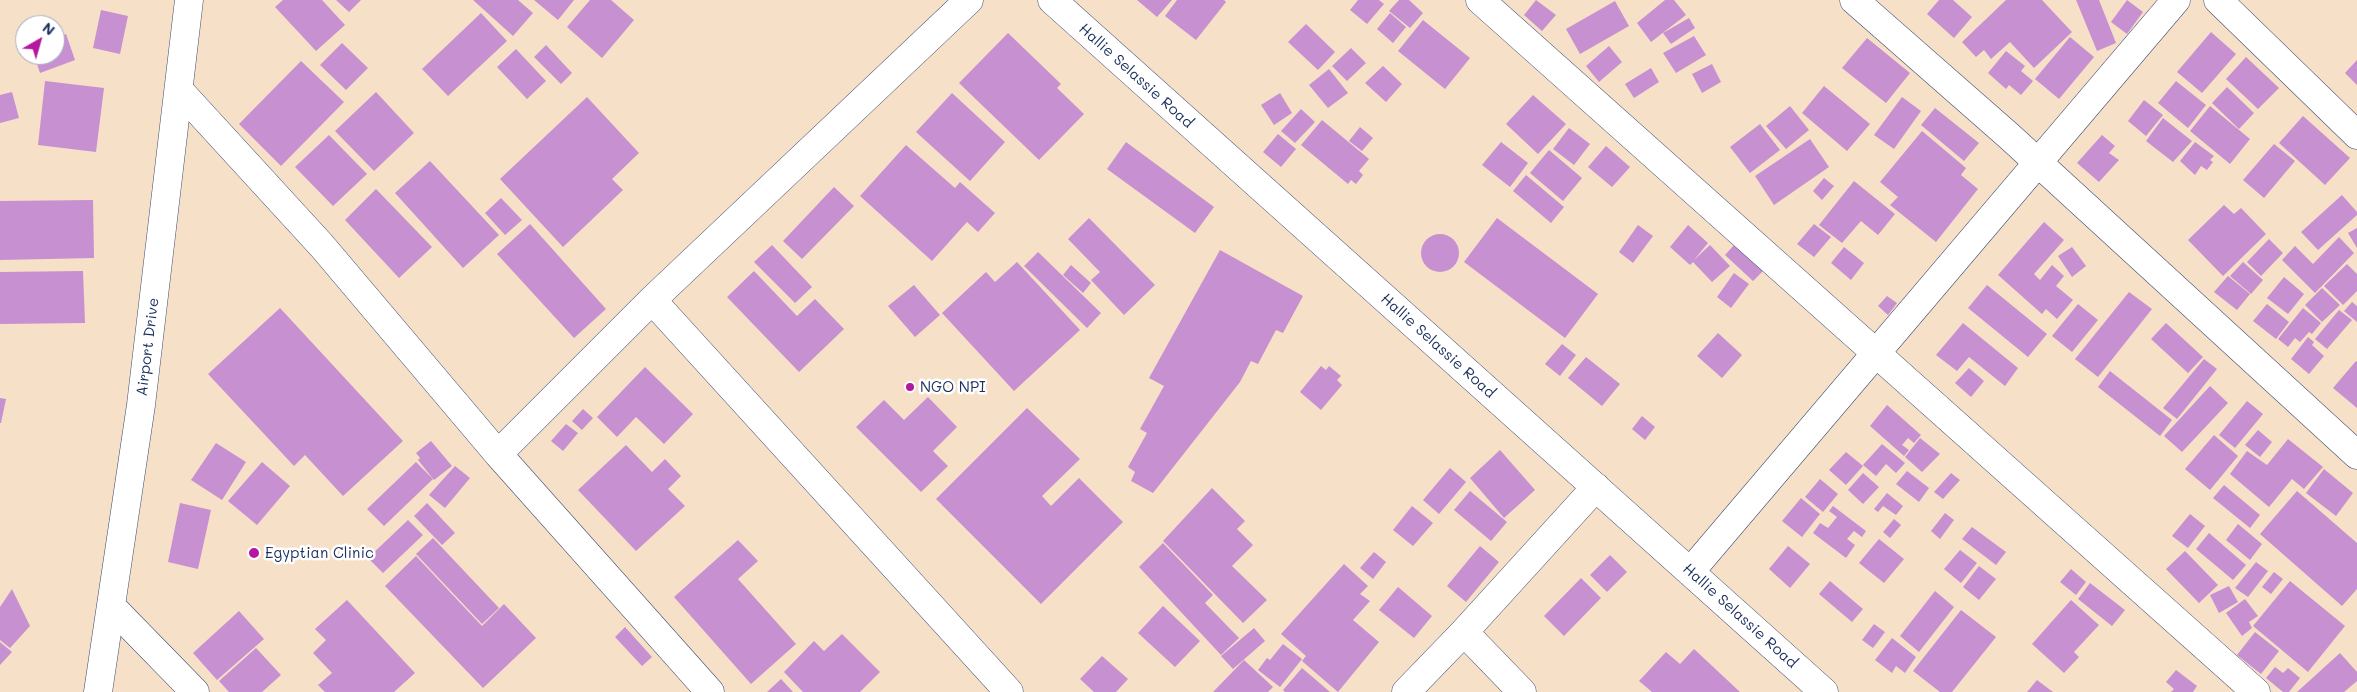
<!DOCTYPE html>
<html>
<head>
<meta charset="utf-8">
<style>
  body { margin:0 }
  #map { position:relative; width:2357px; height:692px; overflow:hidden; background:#f6e0c8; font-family:Mali,sans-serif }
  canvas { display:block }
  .north { position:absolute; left:15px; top:15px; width:50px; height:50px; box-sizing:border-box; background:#fff; border:1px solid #a4acbf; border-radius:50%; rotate:38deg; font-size:14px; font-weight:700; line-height:20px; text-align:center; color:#1b2f5e }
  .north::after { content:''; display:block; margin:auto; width:18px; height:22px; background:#b5179e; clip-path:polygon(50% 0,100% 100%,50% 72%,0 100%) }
</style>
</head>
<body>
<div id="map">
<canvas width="2357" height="692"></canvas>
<div class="north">N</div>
</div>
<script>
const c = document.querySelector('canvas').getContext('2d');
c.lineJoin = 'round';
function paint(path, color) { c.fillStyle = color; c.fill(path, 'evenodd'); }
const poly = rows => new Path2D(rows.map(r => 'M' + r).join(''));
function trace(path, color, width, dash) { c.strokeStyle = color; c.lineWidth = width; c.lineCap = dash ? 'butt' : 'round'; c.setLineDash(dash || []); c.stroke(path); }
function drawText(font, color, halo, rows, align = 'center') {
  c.font = font + ' Mali,sans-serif'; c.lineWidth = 5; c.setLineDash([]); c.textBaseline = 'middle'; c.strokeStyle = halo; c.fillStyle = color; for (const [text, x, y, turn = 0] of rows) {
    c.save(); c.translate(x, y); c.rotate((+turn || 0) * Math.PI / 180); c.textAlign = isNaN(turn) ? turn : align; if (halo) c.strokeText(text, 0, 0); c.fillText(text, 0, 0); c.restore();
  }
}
const building = poly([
  [283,0,322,0,345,25,316,51,275,7],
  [336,0,361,0,349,12],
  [473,0,518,0,533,13,513,36],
  [534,0,574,0,558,20],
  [590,0,611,0,634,20,602,58,567,27],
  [1137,0,1172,0,1157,17],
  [1177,0,1224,0,1226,2,1196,40,1165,16],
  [1358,0,1379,0,1384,4,1367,24,1350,10],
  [1399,0,1409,0,1423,13,1410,28,1389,11],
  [1536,0,1556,15,1542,31,1524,15],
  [1665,0,1674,0,1686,15,1651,42,1637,23],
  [1939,0,1953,0,1972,17,1954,38,1927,14],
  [2006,0,2042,0,2072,32,2034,68,2010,42,1991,59,1984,50,1976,57,1962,42],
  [2076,0,2099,0,2116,43,2097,51],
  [2127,0,2143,12,2127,34,2111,22],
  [1615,1,1629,26,1580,54,1566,29],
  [101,10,128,16,120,54,93,48],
  [481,13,507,41,448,96,422,69],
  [1390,13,1406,27,1393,43,1377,29],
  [1689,18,1695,28,1671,44,1663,33],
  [1423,20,1470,58,1445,89,1398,51],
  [1306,24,1335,52,1318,70,1288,42],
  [2211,32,2236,54,2202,93,2177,72],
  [1008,33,1061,84,1057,88,1084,114,1039,160,959,83],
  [66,34,75,60,40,73,34,55,55,55,55,38],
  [1694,36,1706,55,1676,73,1663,53],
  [2070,37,2094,57,2059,99,2035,79],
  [1867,38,1910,73,1886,103,1842,68],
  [342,43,368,68,346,90,320,65],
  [546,45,572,73,561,84,534,57],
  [1609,46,1622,62,1599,82,1586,66],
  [1351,48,1366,63,1347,81,1332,66],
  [516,49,546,81,527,99,497,67],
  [2006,51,2025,66,2021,71,2033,81,2021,95,2009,85,2006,89,1988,73],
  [2246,57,2279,88,2258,109,2226,79],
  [2357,60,2357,85,2345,73],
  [301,61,344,102,281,166,239,124],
  [1712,64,1721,82,1702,93,1692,74],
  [1383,66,1402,84,1386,102,1365,83],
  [1651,68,1659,82,1634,98,1625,84],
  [1329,69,1348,93,1328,108,1309,85],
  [45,81,104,88,96,152,38,145],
  [2176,81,2206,105,2188,128,2158,103],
  [1824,86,1870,124,1847,151,1802,113],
  [2227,87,2254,113,2239,129,2212,103],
  [12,92,19,118,0,123,0,95],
  [376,92,414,133,374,171,335,131],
  [952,93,1005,142,970,181,916,132],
  [1280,93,1292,113,1274,125,1261,105],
  [1533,95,1566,124,1538,154,1506,124],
  [587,97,639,153,612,179,623,190,563,247,500,179],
  [1902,97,1921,111,1894,149,1874,135],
  [2144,100,2163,115,2146,136,2128,121],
  [1790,106,1809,130,1786,149,1766,126],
  [2210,106,2250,139,2230,164,2190,131],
  [1935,108,1979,143,1964,161,1921,125],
  [1301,109,1315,122,1295,143,1281,131],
  [2303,116,2350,158,2325,185,2279,143],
  [2163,118,2192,141,2173,162,2146,141],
  [1322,120,1369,159,1359,171,1363,175,1356,184,1351,180,1348,184,1301,145],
  [1760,124,1780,150,1750,173,1730,147],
  [1360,127,1373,138,1362,151,1349,141],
  [1569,128,1590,144,1574,165,1553,149],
  [1922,131,1966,168,1961,175,1978,189,1936,242,1890,205,1898,197,1880,182],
  [1278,134,1296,149,1281,167,1263,152],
  [329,135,367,174,333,206,295,167],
  [2102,135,2115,146,2109,153,2119,160,2099,182,2077,163],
  [1810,139,1829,167,1774,205,1755,176],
  [1126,142,1214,207,1195,233,1107,169],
  [1501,142,1528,163,1510,187,1482,165],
  [2195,142,2214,156,2210,160,2213,162,2207,170,2201,166,2195,175,2180,161],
  [2274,144,2295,161,2264,198,2243,180],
  [906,145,955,188,960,182,995,213,978,232,967,222,932,261,860,196],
  [1606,146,1630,167,1612,187,1588,167],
  [1549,150,1582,178,1563,201,1530,173],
  [430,161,499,235,463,268,395,193],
  [1526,175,1564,207,1551,223,1513,191],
  [1824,178,1834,186,1822,200,1813,191],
  [1854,181,1895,214,1878,235,1861,221,1842,243,1819,225],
  [834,187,854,206,802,259,783,241],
  [376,189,432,247,399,278,345,220],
  [2342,195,2357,212,2357,215,2318,250,2301,232],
  [501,198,522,220,505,235,485,213],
  [93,200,94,258,0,260,0,201],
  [2224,205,2234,214,2241,208,2266,234,2223,276,2188,240],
  [1089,218,1155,285,1124,315,1091,280,1100,272,1068,239],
  [1497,218,1598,294,1565,338,1464,262],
  [2044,222,2064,240,2034,274,2040,280,2052,265,2064,276,2056,286,2073,300,2057,319,2046,309,2042,314,1998,275],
  [530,224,606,309,574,338,497,254],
  [1814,224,1831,237,1814,257,1797,244],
  [1638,225,1653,236,1633,263,1619,252],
  [1688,225,1708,243,1694,260,1710,245,1730,266,1712,282,1693,262,1690,265,1670,247],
  [2357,228,2357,248,2348,233],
  '1421 253a19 19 0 1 1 38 0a19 19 0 1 1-38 0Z',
  [2339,237,2354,253,2315,293,2282,260,2295,246,2313,264],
  [2269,239,2283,253,2261,276,2247,262],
  [1735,244,1763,271,1753,281,1725,255],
  [772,245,812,287,795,303,754,262],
  [1844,247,1864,263,1851,280,1831,263],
  [2072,247,2086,266,2072,277,2058,256],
  [1220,250,1303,296,1283,333,1276,330,1258,364,1251,361,1240,382,1153,493,1131,481,1135,472,1128,467,1147,433,1140,429,1164,386,1149,378],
  [1038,252,1101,313,1087,328,1024,266],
  [1017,262,1080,330,1014,391,942,313,986,272,995,282],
  [2243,262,2263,280,2251,294,2230,276],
  [2347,264,2357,274,2357,291,2343,305,2324,286],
  [1071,265,1091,283,1083,293,1063,275],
  [83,271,85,323,0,324,0,272],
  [754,271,797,316,815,299,844,329,799,372,727,297],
  [1734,273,1749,284,1731,308,1717,297],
  [2228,276,2250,294,2237,310,2214,292],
  [2284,277,2304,294,2288,314,2267,298],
  [914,285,940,315,915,337,888,306],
  [1987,285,2047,334,2028,357,1968,308],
  [2322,288,2340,305,2322,322,2305,305],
  [2129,292,2152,309,2098,377,2075,359],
  [1887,296,1897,303,1888,315,1878,306],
  [2352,302,2357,306,2357,322,2344,311],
  [2078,304,2098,320,2072,352,2052,336],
  [2267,304,2289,322,2276,339,2253,321],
  [280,308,403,441,343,496,305,455,294,466,208,374],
  [2303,308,2321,323,2312,334,2309,332,2300,342,2295,338,2288,347,2278,339],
  [2339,310,2352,320,2327,349,2315,339],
  [1963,323,2018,368,2005,386,1969,357,1957,371,1936,355],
  [2166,323,2203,357,2188,373,2151,339],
  [1718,333,1742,355,1722,378,1697,356],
  [2308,337,2314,342,2312,345,2324,356,2309,374,2291,359],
  [1562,344,1576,355,1560,376,1545,364],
  [1586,357,1620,384,1602,406,1568,378],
  [2204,359,2217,369,2177,419,2163,408],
  [2356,361,2357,362,2357,408,2333,388],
  [1321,366,1326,370,1329,366,1341,376,1337,380,1342,385,1321,410,1300,392],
  [645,367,693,414,664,444,636,417,617,437,597,417],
  [1969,368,1984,381,1971,397,1955,383],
  [2110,371,2172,420,2160,436,2098,387],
  [2210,386,2228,403,2182,452,2164,436],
  [928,397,957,427,933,451,948,466,921,492,856,427,884,400,904,420],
  [0,398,6,399,1,423,0,423],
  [2247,401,2263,414,2235,448,2219,435],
  [1887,405,1921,435,1914,443,1908,438,1902,445,1909,450,1904,456,1870,426],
  [1027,408,1080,459,1042,496,1051,506,1079,478,1123,522,1041,604,936,499],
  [583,409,593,418,582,430,572,421],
  [1642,416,1655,427,1645,440,1632,429],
  [566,424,578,433,563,451,551,441],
  [2258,430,2272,442,2260,457,2245,445],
  [2214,435,2238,456,2210,490,2185,469],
  [1920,438,1940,454,1922,472,1905,457],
  [2288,439,2323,467,2304,489,2292,479,2269,507,2230,474,2247,451,2267,465],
  [431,441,452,466,434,480,418,460,420,458,416,453],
  [216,443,246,462,222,500,191,480],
  [1882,444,1905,463,1896,473,1886,464,1876,476,1863,465],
  [626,445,652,472,665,459,681,476,668,489,685,506,636,551,578,490],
  [1500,450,1535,490,1504,518,1470,478],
  [1846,452,1863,466,1846,485,1829,470],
  [262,462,290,486,257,525,228,501],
  [416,462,433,479,384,526,367,509],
  [455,466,470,478,445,508,429,495],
  [1450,468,1466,482,1439,514,1423,500],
  [2324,469,2353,493,2336,516,2306,493],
  [1907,471,1929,488,1919,502,1896,484],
  [1863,473,1879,487,1863,504,1848,490],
  [1951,473,1960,480,1943,499,1934,492],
  [1820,479,1838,494,1823,512,1805,497],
  [2224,485,2260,515,2250,528,2213,498],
  [1212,488,1245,521,1237,529,1253,545,1232,566,1267,600,1243,623,1163,541],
  [1470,491,1507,522,1491,541,1454,510],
  [2297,491,2357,543,2357,589,2342,606,2260,534],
  [1887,493,1903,506,1896,515,1883,506,1878,512,1874,509],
  [1801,498,1820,514,1802,537,1782,521],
  [180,503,211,510,198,569,168,562],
  [427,503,455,533,442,545,414,516],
  [1412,506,1433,523,1413,546,1393,530],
  [1833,506,1866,531,1862,537,1854,531,1847,539,1855,545,1846,558,1813,533,1820,523,1828,528,1837,517,1829,511],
  [1945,513,1954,520,1940,539,1931,531],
  [2190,514,2205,526,2188,548,2172,536],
  [1894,519,1901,525,1890,538,1883,532],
  [408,520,423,535,383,573,368,558],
  [2238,524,2262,544,2250,560,2226,540],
  [1972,527,2006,552,1996,565,1962,539],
  [2209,533,2246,565,2233,580,2196,549],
  [433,538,499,608,482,624,416,554],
  [1879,539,1904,559,1884,583,1859,563],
  [738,540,758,561,738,579,796,644,751,684,674,597],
  [1163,543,1213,595,1205,603,1239,638,1221,655,1139,567],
  [1480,546,1499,562,1466,602,1447,586],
  [1788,546,1810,564,1790,588,1769,569],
  [1960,550,1977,563,1961,583,1944,569],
  [2185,551,2218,585,2199,603,2166,569],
  [1374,552,1386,562,1373,579,1360,568],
  [1610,555,1627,572,1607,592,1590,575],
  [416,556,482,626,504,604,536,638,483,688,385,586],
  [2256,562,2268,571,2248,597,2235,588],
  [1344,564,1368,586,1360,594,1370,601,1353,620,1379,642,1338,692,1302,661,1306,656,1281,634],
  [1979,566,1996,579,1979,600,1963,587],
  [2071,569,2086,582,2076,595,2060,582],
  [2274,572,2283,579,2271,594,2262,587],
  [1581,578,1601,598,1564,636,1544,616],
  [1830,581,1863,609,1852,622,1819,594],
  [2290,581,2345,626,2308,672,2253,626],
  [2090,583,2125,610,2112,626,2078,599],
  [2229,586,2238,602,2219,613,2210,595],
  [1398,587,1432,616,1414,638,1379,610],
  [12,589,30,626,10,648,0,640,0,607],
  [1935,591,1954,607,1919,652,1900,636],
  [2245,599,2258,616,2249,622,2252,628,2242,636,2226,613],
  [347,600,415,673,394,692,325,692,318,685,332,673,313,653,326,640,315,629],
  [2071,600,2099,625,2074,652,2079,657,2064,673,2032,644],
  [1163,606,1200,641,1175,667,1138,633],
  [1961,610,1996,637,1952,692,1940,692,1913,671],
  [239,611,264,639,217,680,193,653],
  [1874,624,1885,632,1873,648,1862,640],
  [625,627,652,657,642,666,615,637],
  [1254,628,1265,641,1233,669,1221,656],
  [2255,632,2279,651,2261,674,2237,655],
  [842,634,880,672,860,692,803,692,784,672,814,641,824,651],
  [1892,638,1916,657,1905,673,1896,666,1892,673,1875,660],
  [0,642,12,652,0,665],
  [1283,644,1302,659,1280,687,1258,670,1267,658,1270,660],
  [256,648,281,675,262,692,229,692,219,681],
  [1694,649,1740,692,1652,692,1639,681,1666,652,1680,664],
  [2340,653,2357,672,2357,681,2344,692,2297,692],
  [1102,656,1128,679,1116,692,1094,692,1080,679],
  [1244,660,1273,687,1268,692,1213,692],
  [2275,667,2283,673,2288,668,2300,678,2289,692,2283,692,2266,678],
  [1302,668,1330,692,1285,692,1283,690],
  [2176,670,2197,686,2193,692,2171,692,2174,689,2166,682],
  [781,679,793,692,767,692],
  [2037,680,2053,692,2027,692]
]);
const minor = poly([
  [1052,0,1824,692],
  [1480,0,2256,692],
  [1854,0,2009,136,2357,455],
  [2218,0,2357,135],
  [179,90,322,246,498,454,710,692],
  [652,300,1009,692],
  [498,454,652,300,969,0],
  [1690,572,2176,0],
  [112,607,195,692],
  [1464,632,1522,692],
  [1406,692,1464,632,1596,487]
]);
const primary = poly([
  [98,692,141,405,189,0]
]);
const markers = [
  [910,387,5,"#b5179e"],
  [254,553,6,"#b5179e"]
];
const streetNames = [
  ["Hallie Selassie Road",1136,76,42],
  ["Hallie Selassie Road",1438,346,42],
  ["Airport Drive",148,347,-83],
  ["Hallie Selassie Road",1740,616,42]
];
const poiNames = [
  ["NGO NPI",920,387],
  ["Egyptian Clinic",265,553]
];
paint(building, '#c790d0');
trace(minor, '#3c4a6e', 29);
trace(primary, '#3c4a6e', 29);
trace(minor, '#fff', 28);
trace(primary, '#fff', 28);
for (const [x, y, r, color] of markers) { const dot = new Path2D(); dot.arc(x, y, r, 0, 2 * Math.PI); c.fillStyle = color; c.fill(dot); trace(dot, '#fff', 2); }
drawText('15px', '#1b2f5e', '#fff', streetNames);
drawText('15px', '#1b2f5e', '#fff', poiNames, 'left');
</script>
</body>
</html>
